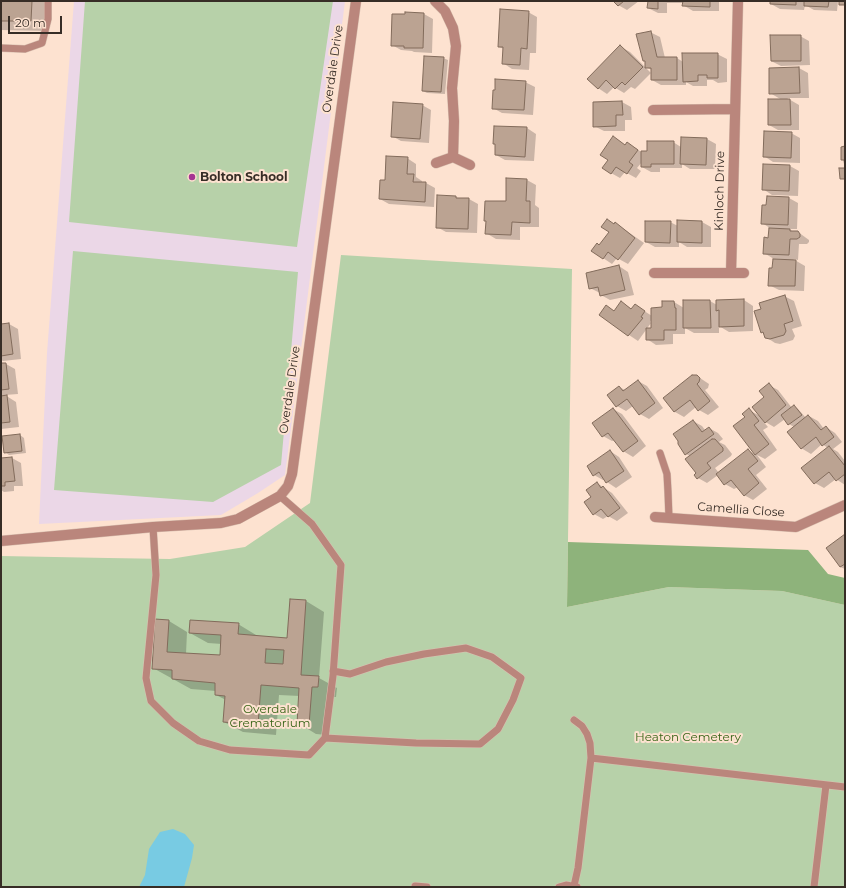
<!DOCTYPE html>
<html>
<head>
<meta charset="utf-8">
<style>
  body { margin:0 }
  #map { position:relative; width:846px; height:888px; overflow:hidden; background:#fde2d0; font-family:Montserrat,sans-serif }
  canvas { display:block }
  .frame { position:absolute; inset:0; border:2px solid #372d26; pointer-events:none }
  .scale { position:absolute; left:8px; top:16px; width:54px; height:18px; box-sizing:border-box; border:2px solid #372d26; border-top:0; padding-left:5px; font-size:12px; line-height:14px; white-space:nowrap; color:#372d26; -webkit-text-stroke:3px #fde2d0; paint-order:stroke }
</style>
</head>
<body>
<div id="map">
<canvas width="846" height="888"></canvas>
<div class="frame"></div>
<div class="scale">20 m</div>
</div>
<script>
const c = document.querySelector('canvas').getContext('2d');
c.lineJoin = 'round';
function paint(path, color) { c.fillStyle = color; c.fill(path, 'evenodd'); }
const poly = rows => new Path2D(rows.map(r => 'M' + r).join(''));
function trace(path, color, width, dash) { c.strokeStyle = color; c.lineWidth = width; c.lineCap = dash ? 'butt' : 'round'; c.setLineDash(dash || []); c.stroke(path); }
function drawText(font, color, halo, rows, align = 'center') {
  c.font = font + ' Montserrat,sans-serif'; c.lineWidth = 4; c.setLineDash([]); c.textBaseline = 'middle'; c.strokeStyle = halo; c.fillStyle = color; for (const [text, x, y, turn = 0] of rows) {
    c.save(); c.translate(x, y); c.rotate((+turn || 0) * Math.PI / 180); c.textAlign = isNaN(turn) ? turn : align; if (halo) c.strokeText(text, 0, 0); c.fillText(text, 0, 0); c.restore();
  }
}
const education = poly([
  [74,1,345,1,285,475,258,493,221,515,39,524,47,353]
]);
const green = poly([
  [85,1,333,1,297,247,69,222],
  [73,251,298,272,281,465,213,502,54,490],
  [341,255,572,269,567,607,669,587,782,591,845,605,845,887,1,887,1,556,108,558,170,559,245,547,310,503]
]);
const forest = poly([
  [568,542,808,550,828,574,845,578,845,605,782,591,669,587,567,607]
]);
const water = poly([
  [173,829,185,834,194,845,192,858,184,887,139,887,145,875,149,849,160,832]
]);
const shadow = poly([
  [1,1,50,1,49,31,1,30],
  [615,1,639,1,627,10,618,5],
  [649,1,719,1,719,11,693,11,683,5,684,3,667,3,667,13,658,13,648,8],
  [771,1,838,1,837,11,814,10,805,5,804,10,780,9,771,4],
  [528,12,537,17,536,53,530,53,529,70,512,69,503,63,504,49,499,47],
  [406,13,424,14,433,19,432,53,414,52,412,51,401,50,392,45],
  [650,32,660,37,665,58,677,58,683,62,717,54,727,59,727,82,718,83,713,80,707,80,707,86,693,86,686,82,686,85,661,85,652,80,652,70,646,67],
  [800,36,809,41,810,65,781,66,771,61],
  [621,47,630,52,651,73,635,89,631,87,624,93,614,87,607,94,598,88],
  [443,58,448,60,445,94,427,93,423,91],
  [799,68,808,73,809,98,787,98,799,105,799,130,778,130,769,125,782,100,770,93,770,69],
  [525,82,535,87,533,115,502,113,493,108],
  [622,102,631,107,632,120,625,120,625,131,604,131,594,126,594,103],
  [422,105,431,110,429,143,401,141,392,136],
  [527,128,536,134,534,161,505,160,496,155,496,145,494,144],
  [791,133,800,138,800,163,773,162,764,156],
  [707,139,716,144,715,169,690,169,682,164,682,168,660,168,660,172,651,172,642,167,642,162,637,168,641,171,636,178,625,172,620,178,611,173,626,145,636,148,641,152,648,152,673,142,681,147],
  [407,158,416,164,416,177,422,181,422,183,426,183,435,188,434,207,389,204,380,199,386,181],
  [790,166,799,171,798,196,772,195,763,189],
  [527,180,536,185,535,205,539,208,539,227,520,227,520,240,496,239,486,233,487,222,485,221,507,202],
  [456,197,460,199,469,199,478,204,477,233,446,232,437,227],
  [768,197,789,198,798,203,797,229,789,229,794,232,798,232,809,240,809,242,807,244,799,244,798,260,793,259,805,266,804,291,779,290,769,285,773,269,774,259,764,253,769,239,770,228,762,223,767,206],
  [678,221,702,222,711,227,711,247,687,247,679,242,679,247,655,247,646,242,670,222,678,226],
  [615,224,624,229,644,243,628,264,617,258,612,264,603,258],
  [619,266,628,272,634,295,610,300,601,295,600,293,590,288],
  [784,296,794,301,802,326,792,329,795,336,793,340,780,344,775,343,766,337,765,334,762,332,762,309],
  [744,300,753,306,753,331,729,332,719,326,719,333,694,333,685,328,685,334,673,334,673,344,656,345,647,339,652,329,652,319,650,322,651,323,638,341,629,335,601,314,607,307,615,311,621,302,632,309,635,305,652,316,663,308,663,302,674,302,684,308,710,301,717,305],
  [9,324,18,329,21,359,3,361,1,360,1,325],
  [1,364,6,364,15,369,18,394,5,395,16,402,19,427,1,429],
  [697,376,709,384,708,388,705,390,719,407,708,415,699,410,696,407,684,417,675,412,664,398],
  [638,381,647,386,663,408,649,419,640,414,633,406,626,411,617,406,619,387,625,390],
  [769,385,778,390,792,408,794,406,798,409,806,418,809,416,818,421,824,429,826,427,835,433,842,442,833,449,838,452,845,461,845,485,836,479,824,488,815,483,828,448,822,444,811,454,801,448,794,427,789,424,785,419,774,427,762,420,768,427,763,430,777,450,765,459,757,455,766,467,756,475,767,489,753,500,744,495,738,487,734,489,725,484,718,475,707,483,698,478,697,473,690,456,686,454,693,421,702,426,705,430,709,428,718,433,723,439,719,442,725,445,732,454,731,456,715,468,719,473,748,450,756,455,734,426,746,417,749,410,760,416],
  [613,409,622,414,646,446,633,457,623,451,615,440,612,441,603,436],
  [20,435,24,438,26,453,9,455,5,452],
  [610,451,619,457,632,477,616,488,607,482,605,479,603,480,594,475],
  [1,457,4,459,12,458,21,463,23,486,14,486,14,491,4,492,1,490],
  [597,483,612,493,628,513,617,521,608,516,603,519,594,514,592,497],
  [845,535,845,569,840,567],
  [306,601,324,612,319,678,337,688,336,697,330,697,327,735,316,734,298,723,300,696,279,695,276,735,243,732,224,722,226,700,216,695,216,691,191,689,153,668,156,620,169,621,187,632,186,654,221,656,222,644,208,643,190,633,238,624,256,635,256,636,288,639]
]);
const building = poly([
  [1,1,32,1,31,21,1,21,1,1],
  [613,1,624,1,618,6,613,1],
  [648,1,658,1,658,9,647,8,648,1],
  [683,1,710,1,710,7,682,6,683,1],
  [770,1,796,1,796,5,770,4,770,1],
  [804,1,829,1,828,7,804,6,804,1],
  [839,1,845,1,845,5,839,5,839,1],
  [500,9,529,11,527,49,521,48,520,65,502,64,503,47,498,47,500,9],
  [405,12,424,13,423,48,404,48,404,46,391,46,392,14,405,14,405,12],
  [651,31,657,57,677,57,677,80,651,80,651,68,645,68,645,61,643,61,636,34,651,31],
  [770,35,801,35,801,61,771,61,770,35],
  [620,45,643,67,625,85,622,82,615,89,606,80,598,89,587,79,620,45],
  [682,53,718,53,718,78,707,78,707,75,698,75,698,81,683,82,682,53],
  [424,56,444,57,441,92,422,91,424,56],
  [799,67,800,93,769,94,769,68,799,67],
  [495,79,526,81,524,110,492,109,493,90,495,90,495,79],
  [768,99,790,99,791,125,768,125,768,99],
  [622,101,623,115,616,115,616,126,593,127,593,102,622,101],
  [393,102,423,104,420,139,391,137,393,102],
  [494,126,527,127,525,157,495,155,495,144,493,144,494,126],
  [764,131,792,132,791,158,763,157,764,131],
  [613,136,625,145,627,142,638,150,629,162,633,165,627,174,616,167,611,174,602,168,608,160,600,155,613,136],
  [681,137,707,138,706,165,680,164,681,137],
  [647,141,674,141,674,164,651,164,651,167,641,167,641,151,647,151,647,141],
  [845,146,845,168,844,160,841,160,841,147,845,146],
  [386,156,408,157,407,174,414,174,413,182,426,182,425,202,379,199,380,180,385,180,386,156],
  [763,164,790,165,789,191,762,190,763,164],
  [839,168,845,168,845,179,840,179,839,168],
  [506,178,527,179,526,201,530,201,530,223,512,222,511,235,485,234,486,221,484,221,485,201,506,201,506,178],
  [437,195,456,196,456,198,469,198,468,229,436,228,437,195],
  [767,196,789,197,788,225,761,224,762,205,766,205,767,196],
  [607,219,614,224,615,222,635,238,618,260,608,252,603,259,591,251,597,243,599,245,609,232,601,227,607,219],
  [677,220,702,221,702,243,677,242,677,220],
  [645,221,671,221,670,243,645,242,645,221],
  [769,228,790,229,790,231,798,231,800,234,800,237,797,239,790,239,789,255,763,254,764,237,768,238,769,228],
  [773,259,796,260,795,286,768,286,769,268,772,268,773,259],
  [619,265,625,290,600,296,598,287,589,289,586,273,619,265],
  [785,295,793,321,784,324,786,331,784,335,770,339,765,338,763,332,761,333,754,311,761,309,759,303,785,295],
  [744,299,744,326,719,327,719,310,716,311,716,300,744,299],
  [683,300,710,300,711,328,683,328,683,300],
  [621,301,631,309,635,304,645,311,641,317,643,318,628,336,599,315,606,305,614,311,621,301],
  [662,301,674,301,675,308,676,308,676,330,664,330,664,340,646,340,646,328,651,328,651,308,662,307,662,301],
  [9,323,13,354,1,356,1,324,9,323],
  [1,363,6,363,9,389,1,390,1,363],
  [692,375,697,375,700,378,699,382,697,384,710,401,698,411,690,400,674,412,663,398,692,375],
  [638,380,655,403,639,415,627,399,616,407,607,395,619,386,623,391,638,380],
  [769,383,786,405,765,423,752,407,764,397,759,391,769,383],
  [7,395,10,422,1,423,1,396,7,395],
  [794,405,802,415,788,425,781,415,794,405],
  [613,408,638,441,623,452,608,433,602,437,592,423,613,408],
  [749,408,759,421,754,425,769,444,755,455,733,426,745,417,742,414,749,408],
  [808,415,821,430,826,426,834,437,822,446,816,437,801,449,787,432,808,415],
  [693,420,702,432,709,427,714,434,685,455,678,444,678,441,673,434,693,420],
  [20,434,22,451,4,453,2,436,20,434],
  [712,439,715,439,723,448,723,451,707,463,711,468,697,479,694,475,696,473,685,459,712,439],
  [829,446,845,466,845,474,836,481,829,472,814,484,801,468,829,446],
  [748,449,758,461,748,469,759,483,744,496,731,480,724,485,716,474,748,449],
  [610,450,624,471,606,483,599,472,593,476,587,466,610,450],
  [12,457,15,481,5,482,5,486,1,486,1,458,12,457],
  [597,482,601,488,603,486,620,508,608,517,601,509,593,515,584,502,591,497,586,490,597,482],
  [845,534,845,564,840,567,826,548,845,534],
  [290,599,306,600,301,675,319,676,318,687,312,687,309,725,297,724,299,688,261,685,258,725,223,722,225,696,215,695,215,683,172,679,172,670,152,669,155,619,169,620,167,652,220,655,221,635,189,633,190,620,239,623,238,634,287,638,290,599],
  [266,649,284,650,283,664,265,663,266,649]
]);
const service = poly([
  [1,48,25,49,42,43,48,19,48,1],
  [660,453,667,474,668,492,669,518],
  [153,527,156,575,146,678,151,701,173,723,199,741,230,750,309,755,325,738,333,676,341,565,312,524,280,496],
  [325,738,416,743,480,744,498,729,513,700,521,678,492,657,466,648,424,654,386,662,350,674,333,671],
  [591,758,845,787],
  [574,886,578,868,591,758,590,743,587,734,582,726,574,720],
  [415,887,415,886,427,887],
  [559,887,566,885,577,887],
  [814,887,826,785]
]);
const minor = poly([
  [435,1,445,11,453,28,456,46,452,88,454,121,453,157],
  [653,110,735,109],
  [436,163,453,157,470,165],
  [654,273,744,273],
  [731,273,738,1],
  [655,517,796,527,845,505],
  [1,541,153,527,221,523,238,519,280,496,288,486,292,474,356,1]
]);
const markers = [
  [192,177,4,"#a53592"]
];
const streetNames = [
  ["Overdale Drive",333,69,-82],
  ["Kinloch Drive",720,191,-89],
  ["Overdale Drive",290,390,-82],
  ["Camellia Close",741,510,4]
];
const poiNames = [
  ["Bolton School",200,177]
];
const parkNames = [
  ["Overdale",270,709],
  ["Crematorium",270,723],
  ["Heaton Cemetery",688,737]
];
paint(education, '#ebd7e7');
paint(green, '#b7d1a9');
paint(forest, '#8eb37b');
paint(water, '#78cbe3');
paint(shadow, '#0003');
paint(building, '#bba392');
trace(building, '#826b5b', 1);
trace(service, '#d9c1b1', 8);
trace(minor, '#d9c1b1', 11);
trace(service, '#ba867c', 7);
trace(minor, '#ba867c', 10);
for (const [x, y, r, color] of markers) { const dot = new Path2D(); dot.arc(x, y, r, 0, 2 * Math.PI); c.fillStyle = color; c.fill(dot); trace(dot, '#fde2d0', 1.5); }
drawText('12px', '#372d26', '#fde2d0', streetNames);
drawText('bold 12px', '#372d26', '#fde2d0', poiNames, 'left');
drawText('12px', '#386517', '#fde2d0', parkNames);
</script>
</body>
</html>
